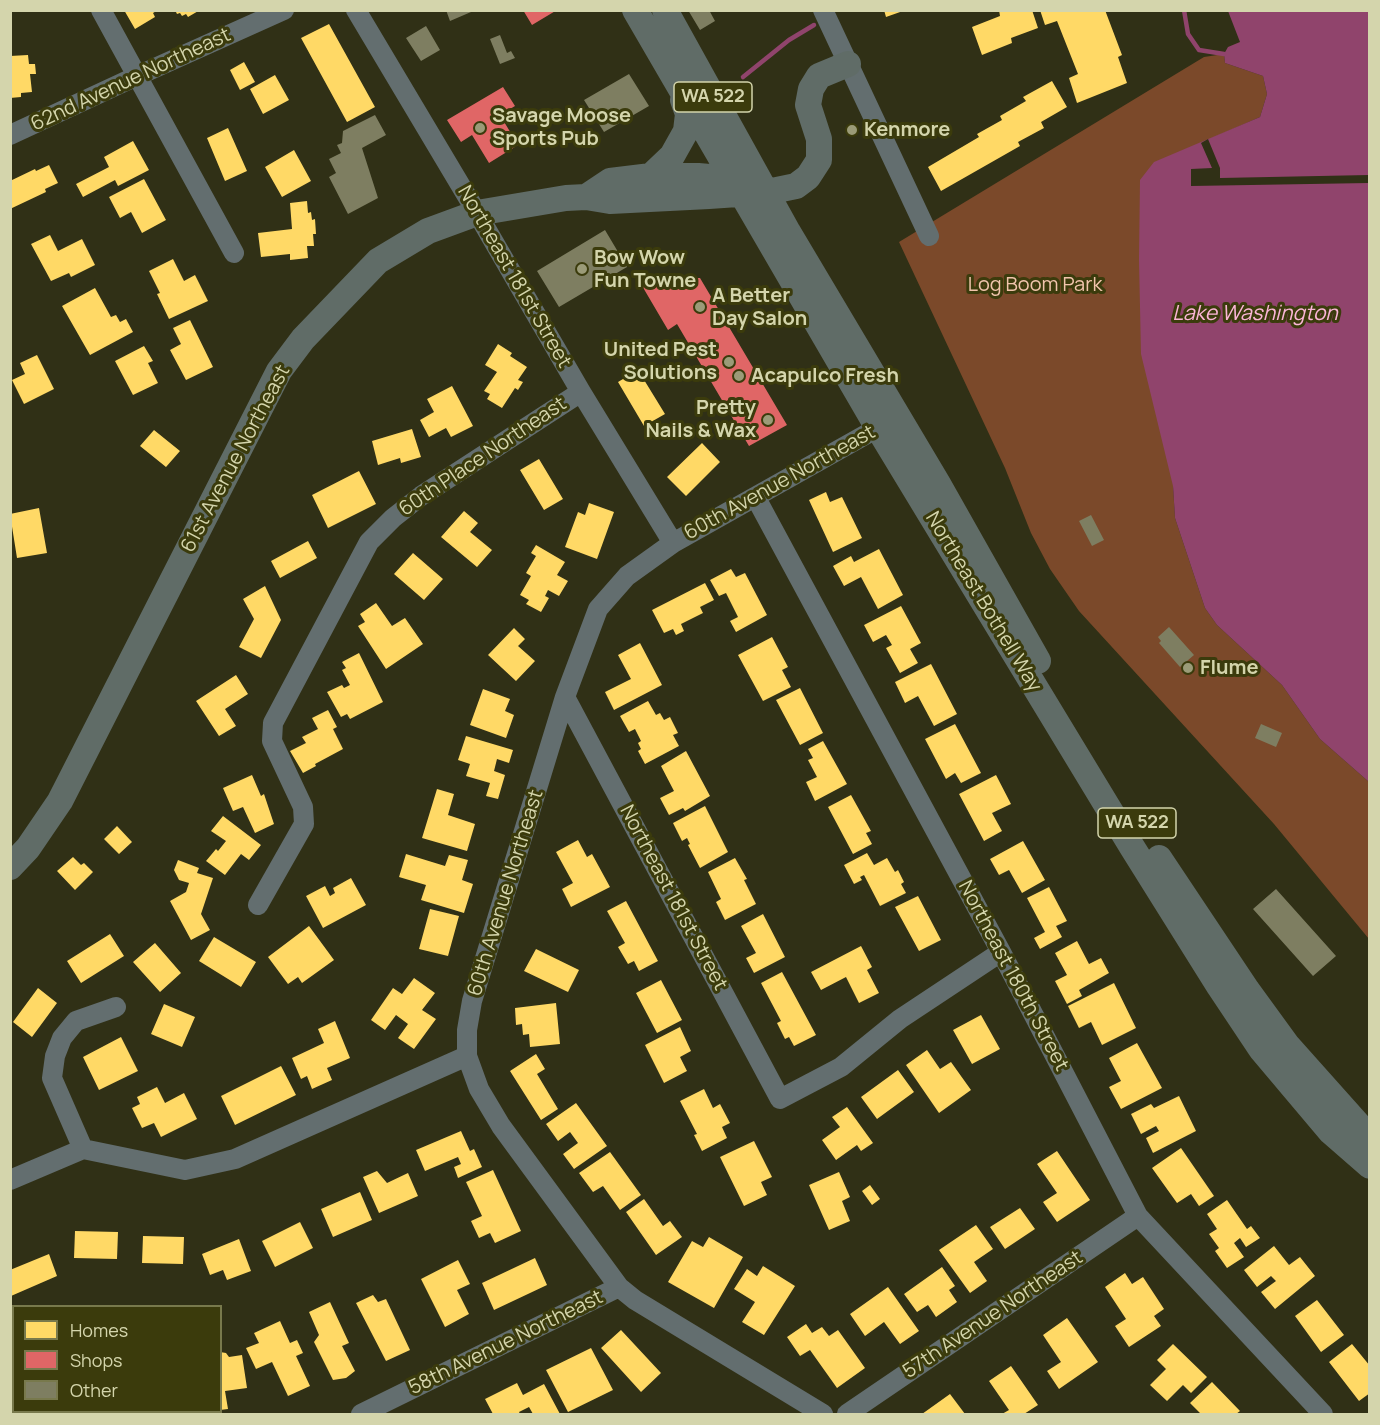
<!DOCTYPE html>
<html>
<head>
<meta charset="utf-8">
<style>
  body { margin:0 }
  #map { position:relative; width:1380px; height:1425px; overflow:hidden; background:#303016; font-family:Manrope,sans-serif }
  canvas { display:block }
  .frame { position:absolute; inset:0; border:12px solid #d4d5ac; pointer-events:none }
  .legend { position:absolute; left:12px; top:1305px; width:210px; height:108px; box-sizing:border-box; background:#3b3b0c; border:2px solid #78794c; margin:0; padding:8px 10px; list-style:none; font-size:18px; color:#d4d5ac }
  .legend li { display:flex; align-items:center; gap:12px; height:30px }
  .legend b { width:30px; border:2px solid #78794c }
</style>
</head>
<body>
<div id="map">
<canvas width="1380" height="1425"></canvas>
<div class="frame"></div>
<ul class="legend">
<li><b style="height:16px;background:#ffd966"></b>Homes</li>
<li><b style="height:16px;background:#e06666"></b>Shops</li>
<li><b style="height:16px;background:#7e7e61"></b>Other</li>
</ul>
</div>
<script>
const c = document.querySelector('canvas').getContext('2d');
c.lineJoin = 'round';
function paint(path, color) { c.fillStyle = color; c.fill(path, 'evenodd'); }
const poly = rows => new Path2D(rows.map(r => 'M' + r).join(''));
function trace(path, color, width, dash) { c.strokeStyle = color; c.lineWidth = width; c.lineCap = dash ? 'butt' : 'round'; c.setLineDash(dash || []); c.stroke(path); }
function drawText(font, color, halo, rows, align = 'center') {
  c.font = font + ' Manrope,sans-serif'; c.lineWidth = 6; c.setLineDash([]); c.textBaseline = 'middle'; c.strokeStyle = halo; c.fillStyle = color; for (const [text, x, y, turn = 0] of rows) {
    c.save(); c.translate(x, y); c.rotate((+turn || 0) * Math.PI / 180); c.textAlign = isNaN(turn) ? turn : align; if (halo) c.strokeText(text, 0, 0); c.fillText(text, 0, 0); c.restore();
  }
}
const green = poly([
  [1224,54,1225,63,1263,76,1267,94,1260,117,1199,144,1173,486,1175,518,1205,608,1217,625,1282,685,1320,739,1369,782,1369,939,1274,824,1079,611,1050,569,1031,533,1005,468,899,242,1204,57]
]);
const water = poly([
  [1228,11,1369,11,1369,782,1320,739,1282,685,1217,625,1205,608,1175,518,1173,486,1141,354,1139,260,1140,180,1154,162,1260,117,1267,94,1263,76,1225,63,1224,54,1228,47,1240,42]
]);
const pier = poly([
  [1208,139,1220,168,1220,178,1369,175,1369,183,1191,186,1191,169,1212,168,1201,143]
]);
const homes = poly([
  [124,10,158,10,153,13,155,17,135,29],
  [175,10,200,10,188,17,186,14,182,16,180,13,177,14],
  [884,10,903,10,903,11,886,17],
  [999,10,1032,10,1038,28,1011,38,1012,43,982,55,972,27,1000,16],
  [1040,10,1105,10,1122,55,1118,57,1127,83,1077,103,1069,78,1078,74,1057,21,1045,25],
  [329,24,375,107,347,122,301,38],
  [28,55,29,64,35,64,36,74,30,74,32,92,21,93,21,97,10,98,10,56],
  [244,62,255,82,240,90,230,70],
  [275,75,289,100,263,114,250,89],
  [1052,81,1067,107,1041,122,1044,128,1018,142,1020,146,941,191,928,167,979,137,977,134,1002,120,1000,116,1026,101,1023,97],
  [228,128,247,171,225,181,207,138],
  [133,141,149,170,118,186,115,180,83,197,76,184,109,167,104,157],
  [294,150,311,181,282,197,265,167],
  [49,165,58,183,45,189,46,192,10,209,10,181,35,169,36,171],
  [144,179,166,220,142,233,131,212,120,218,109,197],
  [307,201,308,213,311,212,312,220,315,219,316,234,313,234,314,246,307,246,308,258,290,260,290,254,261,257,258,233,292,229,290,203],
  [50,235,58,251,82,239,95,265,71,277,69,273,51,281,31,244],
  [173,259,184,281,195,275,208,301,169,319,157,294,160,293,149,271],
  [95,288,111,317,116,315,120,322,126,319,133,332,90,355,62,306],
  [190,320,213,367,186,380,170,350,181,344,173,328],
  [498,344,512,353,510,356,527,367,518,380,523,382,518,390,515,388,502,408,487,399,490,394,484,391,497,372,485,365],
  [144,346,153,361,148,363,158,383,133,395,115,361],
  [37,355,54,389,24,404,12,380,25,374,20,363],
  [638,370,665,414,644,426,618,382],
  [452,386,473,426,451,437,446,428,429,437,420,420,434,412,427,399],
  [412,429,421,457,401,463,400,458,378,465,372,441],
  [154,430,180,451,166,467,140,446],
  [702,443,720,462,686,496,667,477],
  [539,459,563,499,544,510,520,470],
  [359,471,376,504,328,528,312,495],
  [826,492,830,502,842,497,862,538,833,552,809,500],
  [589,503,614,512,597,559,565,547,578,512,585,515],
  [39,508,47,553,17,558,10,514],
  [464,511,478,523,470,532,492,550,477,567,441,537],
  [308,541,317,558,280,578,271,561],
  [536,545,565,562,557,575,568,581,559,596,548,590,545,596,549,598,541,612,526,604,529,600,520,595,531,576,526,573,536,556,531,553],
  [879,549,903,595,878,609,861,577,844,586,833,566,851,556,854,562],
  [413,553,443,579,424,600,394,574],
  [731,569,736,577,745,573,767,615,736,632,730,621,738,617,726,593,719,596,710,580],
  [705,583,714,600,700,607,703,613,681,624,684,631,676,635,673,629,664,633,652,610],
  [265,586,281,620,261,658,239,647,254,619,243,599],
  [376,603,392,626,405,618,423,644,386,669,358,626,365,622,360,614],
  [901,606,921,643,910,649,918,663,900,673,886,648,892,645,886,635,873,642,864,625],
  [514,628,525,639,518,646,535,661,516,681,488,655],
  [772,637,788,667,782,670,791,687,763,701,738,655],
  [640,643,662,685,614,710,605,692,631,679,618,655],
  [359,653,383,702,350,719,347,714,341,717,327,692,342,685,344,688,350,685,342,670,346,668,342,662],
  [931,664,957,714,934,726,918,696,905,703,895,682],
  [236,675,248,694,225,709,236,726,219,736,196,701],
  [800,688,823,733,800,745,776,700],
  [483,689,510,699,505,711,514,715,506,738,470,725],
  [648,701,656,715,660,713,664,720,670,717,678,733,673,735,679,746,645,764,638,751,641,749,638,743,641,741,635,729,629,732,620,716],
  [328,710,337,727,333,729,343,749,315,764,316,766,303,773,290,751,306,743,302,737,318,729,312,718],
  [955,724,981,773,961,783,955,773,946,779,925,739],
  [466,736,513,750,509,763,497,759,494,771,505,775,498,799,486,796,490,783,466,776,470,764,458,760],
  [823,741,847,784,815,801,806,782,817,777,808,760,813,758,808,749],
  [686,751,710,796,685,811,683,808,669,815,660,798,674,791,661,766],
  [252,775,261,796,264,794,274,824,255,833,243,807,233,811,223,788],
  [996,775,1011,804,992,813,1002,831,984,841,959,794],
  [437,789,454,794,448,815,475,824,467,851,422,838],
  [851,795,871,831,866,833,872,844,853,854,828,807],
  [705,806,728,852,700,868,688,845,690,844,687,838,682,841,673,823],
  [223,816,261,845,249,860,241,854,225,875,206,861,216,849,218,851,226,841,211,831],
  [117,826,132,842,119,854,104,839],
  [578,840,587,857,592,854,610,887,571,907,562,889,573,883,556,852],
  [1023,841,1045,880,1022,893,1009,870,999,875,990,859],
  [867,853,874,865,887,858,895,872,898,870,904,882,901,884,906,893,880,906,864,875,860,877,862,880,854,884,844,865],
  [406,854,445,866,449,855,468,860,462,880,473,884,464,913,421,900,426,885,399,877],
  [73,857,81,865,84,863,93,872,75,890,57,871],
  [735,858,747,879,744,880,756,904,725,920,716,902,721,899,708,872],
  [178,860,199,868,197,873,213,878,201,914,210,930,191,940,170,901,186,892,189,883,179,880,174,870],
  [351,878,366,905,323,928,306,896,325,886,330,896,335,893,333,888],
  [1049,887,1067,921,1056,926,1062,937,1040,949,1034,938,1045,932,1027,898],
  [918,896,941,940,919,951,895,907],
  [626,901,658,961,639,971,634,961,628,964,618,947,625,943,607,911],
  [430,909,459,916,448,956,419,949],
  [763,914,785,957,754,973,746,958,756,953,741,926],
  [309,926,334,960,302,983,298,977,288,984,268,957],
  [110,934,124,956,81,983,67,961],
  [214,937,256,962,241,987,199,961],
  [1077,941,1089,964,1101,958,1109,973,1079,990,1082,996,1067,1004,1055,981,1067,975,1055,953],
  [155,943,181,973,160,992,133,962],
  [861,946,872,967,867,970,879,993,859,1003,846,977,821,990,811,972],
  [536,949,579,970,568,992,524,971],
  [782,972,816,1035,794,1046,789,1037,785,1039,777,1023,781,1021,761,983],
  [414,978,435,993,422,1010,436,1019,414,1049,398,1038,408,1024,396,1015,385,1030,371,1020,393,988,402,994],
  [661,980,682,1020,657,1033,636,993],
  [1114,983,1136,1028,1102,1045,1091,1022,1079,1028,1068,1006],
  [38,988,57,1003,32,1037,13,1022],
  [556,1003,560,1044,530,1047,529,1034,523,1035,522,1024,516,1025,515,1008],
  [164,1004,195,1017,182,1047,151,1034],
  [981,1015,1000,1049,972,1064,953,1030],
  [335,1021,350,1058,327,1068,332,1080,312,1089,307,1076,301,1079,292,1058,324,1043,318,1029],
  [680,1027,691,1051,680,1057,687,1071,664,1083,645,1045],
  [121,1037,138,1071,99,1090,83,1057],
  [1137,1043,1162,1088,1121,1109,1109,1087,1121,1081,1109,1058],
  [927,1050,940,1069,951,1062,971,1090,939,1113,906,1065],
  [536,1054,545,1069,537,1074,558,1109,541,1120,510,1071],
  [281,1066,296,1095,235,1125,221,1096],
  [898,1070,914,1092,877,1119,861,1097],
  [157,1087,165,1103,184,1093,197,1119,161,1137,154,1123,142,1128,132,1108,140,1104,137,1097],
  [704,1089,713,1108,720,1104,730,1123,722,1127,727,1138,702,1151,694,1135,697,1134,680,1101],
  [1179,1096,1196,1131,1153,1153,1146,1138,1159,1131,1156,1126,1141,1134,1131,1114,1151,1104,1154,1108],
  [576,1103,607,1146,574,1169,563,1154,578,1143,570,1132,558,1141,546,1124],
  [847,1107,873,1143,861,1151,857,1145,836,1160,822,1140,840,1127,832,1117],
  [461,1131,470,1151,474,1149,482,1167,458,1178,454,1167,461,1164,458,1157,425,1171,416,1150],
  [754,1141,772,1177,761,1182,767,1195,744,1206,720,1157],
  [1181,1148,1214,1196,1199,1206,1191,1194,1177,1203,1152,1168],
  [1057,1151,1090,1200,1057,1222,1043,1202,1057,1193,1037,1164],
  [610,1152,641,1195,620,1210,603,1186,593,1192,579,1173],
  [493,1170,521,1231,495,1243,490,1233,479,1238,471,1221,482,1216,466,1182],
  [377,1171,387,1183,408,1173,418,1196,379,1213,363,1177],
  [839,1172,850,1197,842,1201,850,1221,829,1230,809,1185],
  [870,1185,880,1199,872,1205,862,1191],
  [360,1192,372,1220,333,1237,321,1209],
  [644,1199,663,1226,670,1221,682,1237,656,1255,626,1212],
  [1227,1200,1247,1229,1251,1226,1260,1238,1246,1247,1240,1238,1234,1243,1244,1257,1227,1268,1215,1251,1219,1248,1209,1234,1217,1229,1207,1214],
  [1020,1208,1035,1229,1005,1249,990,1227],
  [300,1222,313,1248,275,1267,262,1241],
  [976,1225,993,1249,974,1262,987,1281,970,1293,939,1250],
  [75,1231,118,1232,117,1259,74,1258],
  [143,1236,184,1237,183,1264,142,1263],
  [709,1237,743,1257,714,1308,668,1282,692,1241,703,1247],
  [239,1239,251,1271,227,1280,223,1270,210,1275,202,1254],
  [1274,1246,1289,1265,1300,1257,1315,1276,1275,1309,1261,1292,1276,1281,1271,1276,1257,1287,1244,1270],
  [49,1254,57,1276,11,1296,10,1270],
  [535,1258,547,1285,494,1310,482,1283],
  [458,1260,470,1284,457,1290,469,1314,445,1327,421,1279],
  [763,1266,795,1286,764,1335,742,1322,755,1302,734,1289,747,1269,757,1276],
  [942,1267,955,1286,949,1290,957,1302,936,1317,928,1305,917,1312,904,1294],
  [1125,1273,1132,1284,1143,1277,1164,1309,1154,1316,1161,1326,1129,1347,1115,1326,1126,1319,1105,1287],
  [888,1287,919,1331,900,1344,884,1322,865,1336,850,1314],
  [373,1295,378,1302,386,1299,410,1350,386,1361,356,1303],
  [1317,1300,1344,1335,1321,1352,1295,1316],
  [330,1302,349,1343,342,1346,355,1371,346,1378,333,1380,314,1342,319,1335,309,1312],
  [1067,1318,1098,1362,1059,1389,1047,1371,1061,1362,1043,1335],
  [280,1321,290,1343,297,1340,303,1353,296,1356,310,1386,288,1396,272,1362,256,1369,246,1348,259,1343,254,1333],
  [806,1324,812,1333,822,1327,829,1336,838,1330,865,1368,837,1388,810,1350,800,1356,787,1337],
  [621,1330,661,1373,641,1392,601,1348],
  [1173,1344,1207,1377,1191,1393,1183,1385,1167,1401,1150,1385,1166,1369,1157,1360],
  [1352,1344,1370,1366,1370,1393,1359,1401,1329,1362],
  [591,1348,613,1390,568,1412,546,1370],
  [220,1352,226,1353,229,1357,242,1355,247,1388,225,1391,228,1409,220,1410],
  [1011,1366,1038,1405,1024,1414,1002,1414,1009,1410,989,1381],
  [1212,1382,1240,1411,1236,1414,1201,1414,1190,1403],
  [517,1383,523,1395,544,1384,560,1414,533,1414,529,1407,519,1412,520,1414,493,1414,485,1399],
  [950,1394,965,1414,922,1414]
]);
const shops = poly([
  [523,10,557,10,532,25],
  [503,87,515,106,500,115,518,145,489,163,472,135,461,142,447,120],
  [700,278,787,425,749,446,677,324,668,330,638,279]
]);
const stream = poly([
  [1184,10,1188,34,1199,50,1224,54],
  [743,77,789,40,814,25]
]);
const building = poly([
  [446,10,470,10,471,12,450,21],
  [688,10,709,10,715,21,700,30],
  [426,26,440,50,421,61,406,38],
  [500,35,507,53,511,51,515,58,500,64,490,39],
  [629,74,649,106,604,132,584,100],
  [375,115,386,135,362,148,378,198,348,214,329,177,336,173,329,159,341,153,337,145,342,143,343,131],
  [605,230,627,267,559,307,537,271],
  [1091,515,1104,540,1092,546,1079,521],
  [1169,627,1194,655,1180,667,1159,643,1161,641,1158,637],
  [1261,724,1282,733,1276,747,1255,738],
  [1276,889,1336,956,1313,976,1253,909]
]);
const minor = poly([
  [101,10,234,253],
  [356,10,477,213,581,392,673,543],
  [823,10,929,236],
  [10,135,137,76,284,10],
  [756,498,1001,952,1138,1216,1323,1414],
  [565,697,780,1099,841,1067,900,1019,1001,952],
  [258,905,304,824,303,807,272,741,273,723,369,542,393,518,421,496,581,392],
  [83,1149,52,1078,55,1056,62,1038,76,1021,116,1007],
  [10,1180,83,1149,185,1170,235,1159,467,1056],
  [36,1414,48,1412,92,1414],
  [361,1414,619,1287],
  [823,1414,635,1300,619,1287,501,1126,479,1089,467,1056,467,1030,472,1001,565,697,598,609,627,576,673,543,890,421],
  [847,1414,1138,1216]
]);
const major = poly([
  [635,10,878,428,1132,847,1219,986,1261,1049,1331,1132,1370,1166],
  [665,10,788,232,938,484,1038,661],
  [651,176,672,156,686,131,688,114,683,100],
  [586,197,610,181,651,176,698,176,745,180],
  [1159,858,1247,990,1287,1045,1370,1138],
  [10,867,28,848,60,801,279,371,303,339,378,261,428,231,477,213,566,198,586,197,610,201,709,196,767,192,796,186,808,177,819,160,819,139,808,105,811,89,819,76,848,64]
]);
const markers = [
  [480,128,6,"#9b9b78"],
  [852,130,6,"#9b9b78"],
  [582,269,6,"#9b9b78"],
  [700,307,6,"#9b9b78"],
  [729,362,6,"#9b9b78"],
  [739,376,6,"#9b9b78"],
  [768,420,6,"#9b9b78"],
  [1188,668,6,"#9b9b78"]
];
const shields = [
  [713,97,78],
  [1137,823,78]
];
const shieldNames = [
  ["WA 522",713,97],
  ["WA 522",1137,823]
];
const streetNames = [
  ["62nd Avenue Northeast",131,80,-25],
  ["Northeast 181st Street",514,277,60],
  ["60th Place Northeast",483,457,-34],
  ["61st Avenue Northeast",236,459,-62],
  ["60th Avenue Northeast",780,483,-29],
  ["Northeast Bothell Way",983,602,59],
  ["60th Avenue Northeast",506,893,-73],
  ["Northeast 181st Street",673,898,62],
  ["Northeast 180th Street",1013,976,62],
  ["57th Avenue Northeast",993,1315,-34],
  ["58th Avenue Northeast",506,1343,-26]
];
const poiNames = [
  ["Savage Moose",492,116],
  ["Sports Pub",492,139],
  ["Kenmore",864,130],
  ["Bow Wow",594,258],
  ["Fun Towne",594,281],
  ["A Better",712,296],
  ["Day Salon",712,319],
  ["United Pest",717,350,"right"],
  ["Solutions",717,373,"right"],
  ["Acapulco Fresh",751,376],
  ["Pretty",756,408,"right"],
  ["Nails & Wax",756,431,"right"],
  ["Flume",1200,668]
];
const parkNames = [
  ["Log Boom Park",1035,285]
];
const waterNames = [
  ["Lake Washington",1255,314]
];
paint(green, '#7b492a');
paint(water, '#90446c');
paint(pier, '#303016');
paint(homes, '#ffd966');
paint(shops, '#e06666');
trace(stream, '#90446c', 4.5);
paint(building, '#7e7e61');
trace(minor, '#636e6f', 20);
trace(major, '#606c67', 26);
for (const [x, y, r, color] of markers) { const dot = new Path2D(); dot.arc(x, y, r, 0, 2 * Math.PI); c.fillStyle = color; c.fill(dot); trace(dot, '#3b3b0c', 2); }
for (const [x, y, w] of shields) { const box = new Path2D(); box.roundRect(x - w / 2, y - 15, w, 30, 4.5); c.fillStyle = '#3b3b0c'; c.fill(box); trace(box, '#d4d5ac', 1.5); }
drawText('bold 18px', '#d4d5ac', null, shieldNames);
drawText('20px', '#d4d5ac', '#3b3b0c', streetNames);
drawText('bold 20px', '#d4d5ac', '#3b3b0c', poiNames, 'left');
drawText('20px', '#f1c4ac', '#3b3b0c', parkNames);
drawText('italic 21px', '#fbb5d7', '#3b3b0c', waterNames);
</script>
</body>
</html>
